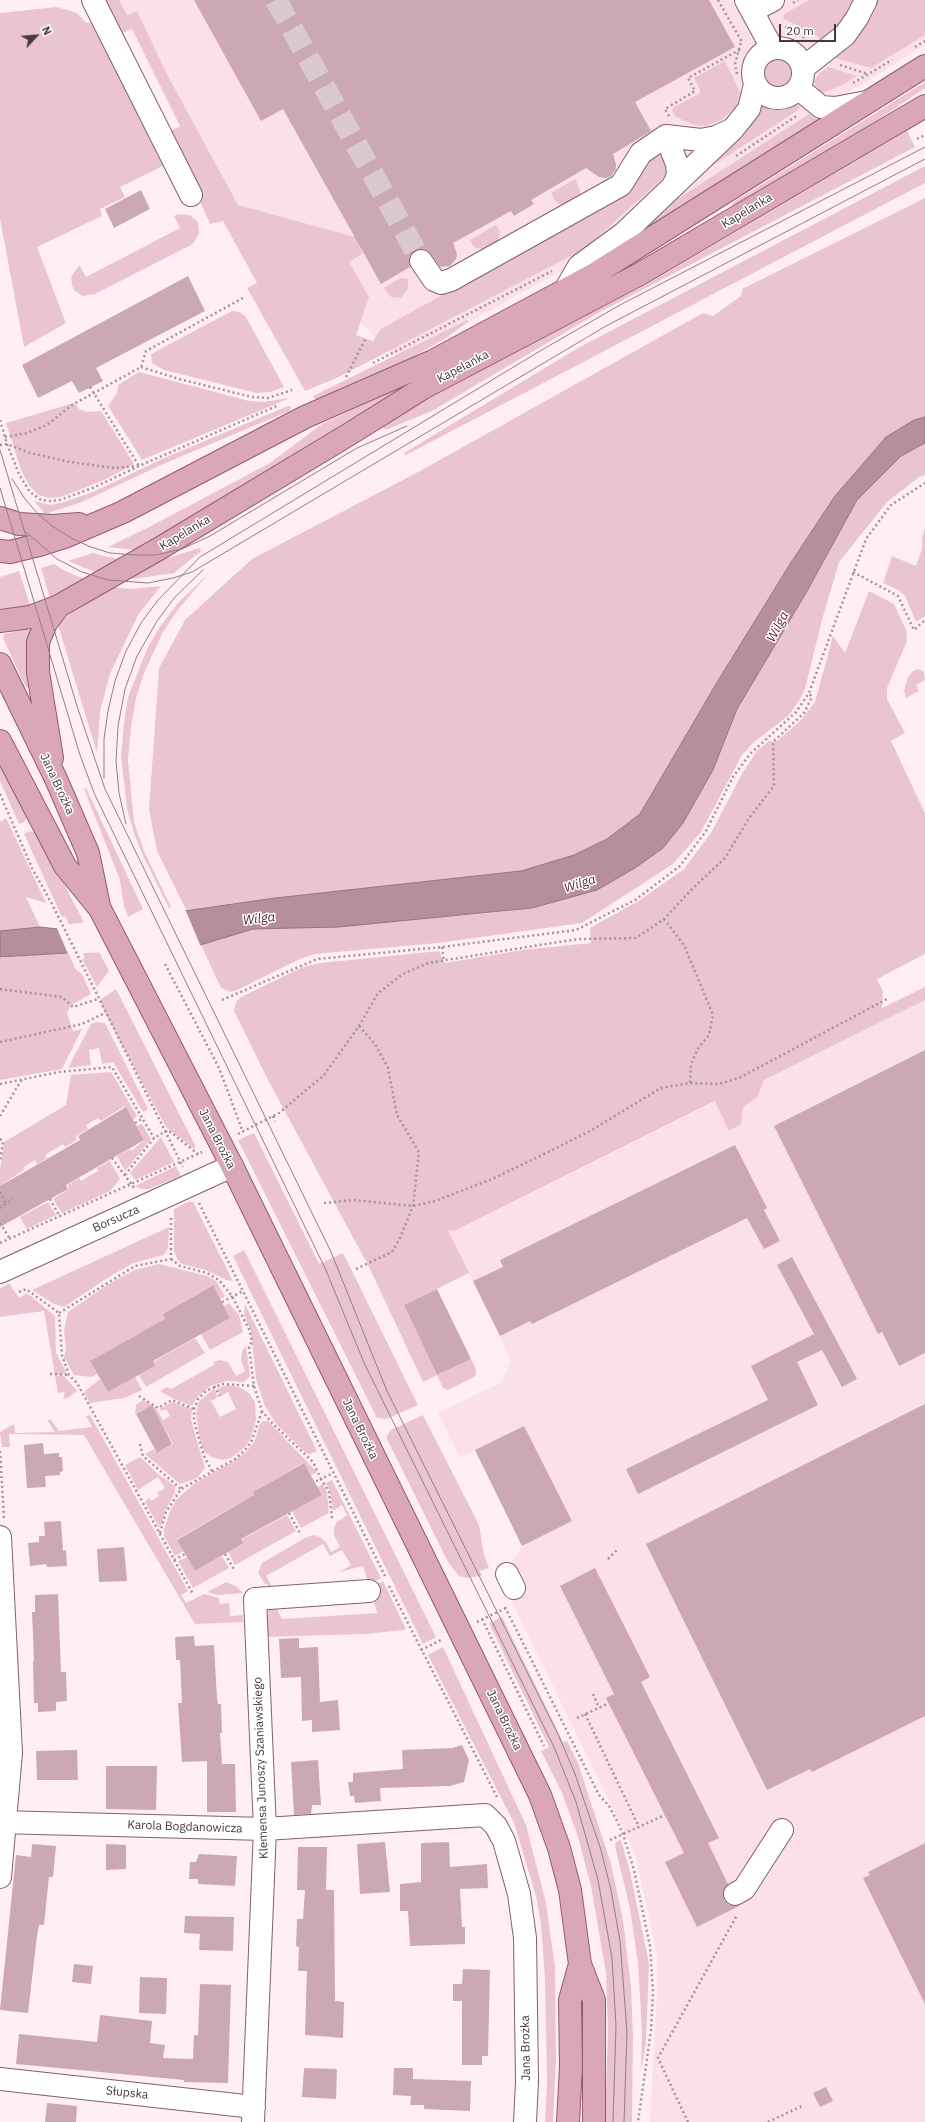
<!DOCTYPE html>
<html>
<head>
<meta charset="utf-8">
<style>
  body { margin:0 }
  #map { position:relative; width:925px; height:2122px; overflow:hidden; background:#ffeff4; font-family:"IBM Plex Sans",sans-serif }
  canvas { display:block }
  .north { position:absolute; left:16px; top:16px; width:40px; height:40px; -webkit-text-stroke:3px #fff; paint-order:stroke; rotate:64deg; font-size:11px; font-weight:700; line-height:16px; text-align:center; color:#46373c }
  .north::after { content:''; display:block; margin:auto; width:14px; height:18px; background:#46373c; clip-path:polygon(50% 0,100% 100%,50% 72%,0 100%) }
  .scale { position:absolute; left:779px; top:24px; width:57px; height:18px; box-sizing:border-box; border:2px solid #46373c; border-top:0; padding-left:5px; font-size:12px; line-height:14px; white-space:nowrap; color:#46373c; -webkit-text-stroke:3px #fff; paint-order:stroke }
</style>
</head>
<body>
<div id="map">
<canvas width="925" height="2122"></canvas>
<div class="north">N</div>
<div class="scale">20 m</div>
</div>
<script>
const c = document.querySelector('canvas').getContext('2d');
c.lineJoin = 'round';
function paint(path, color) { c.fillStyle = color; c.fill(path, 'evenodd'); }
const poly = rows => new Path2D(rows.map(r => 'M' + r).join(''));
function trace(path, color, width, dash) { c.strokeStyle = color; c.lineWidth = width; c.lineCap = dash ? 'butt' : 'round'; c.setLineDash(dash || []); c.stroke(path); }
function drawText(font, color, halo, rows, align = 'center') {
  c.font = font + ' "IBM Plex Sans",sans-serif'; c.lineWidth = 3; c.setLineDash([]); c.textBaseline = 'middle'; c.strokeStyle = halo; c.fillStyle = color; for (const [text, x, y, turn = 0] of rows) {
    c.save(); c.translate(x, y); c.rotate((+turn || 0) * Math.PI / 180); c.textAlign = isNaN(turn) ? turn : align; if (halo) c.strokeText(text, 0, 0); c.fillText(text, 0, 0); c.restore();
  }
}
const built = poly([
  [119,0,925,0,925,45,574,264,400,361,238,205,167,74,137,11,127,15],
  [925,987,925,2122,650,2122,657,1992,657,1954,635,1854,507,1592,512,1561,522,1546,475,1451,460,1458,438,1413,502,1382,511,1360,447,1229,454,1231,715,1102]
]);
const green = poly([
  [105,0,119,0,127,15,137,11,167,74,238,205,355,237,363,253,349,262,369,297,356,335,373,341,381,329,629,191,647,161,657,156,663,157,672,170,584,249,339,377,305,391,247,288,257,283,223,221,210,224,169,132,180,126,132,29,118,35],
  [809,0,855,0,839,25,822,42,817,36,783,18,784,14],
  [878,0,925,0,925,35,871,68,835,58,847,47,870,15],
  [57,7,77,13,86,23,92,22,163,166,120,187,125,197,100,209,102,216,37,247,66,323,24,347,0,219,0,13],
  '764 73a14 14 0 1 1 28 0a14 14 0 1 1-28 0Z',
  [725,61,740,92,737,105,723,119,706,126,694,125,676,117,672,111,674,107,699,94,700,90,694,78],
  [828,67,857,76,844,84,818,95,814,82,819,74],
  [925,82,925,88,870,125,733,206,732,203],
  [760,105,772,110,783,110,796,105,801,106,795,112,692,179],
  [809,114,818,120,640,231,674,196,679,198],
  [907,131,915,147,598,313,432,411,385,430,383,425,430,396,646,285],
  [925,166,925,183,406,455,404,453,578,348],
  [575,179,579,188,580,194,576,200,561,205,556,202,551,193],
  [925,198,925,417,914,420,886,437,835,496,790,564,716,684,640,814,607,839,574,855,521,871,275,898,186,910,157,851,149,809,159,668,185,620,252,559,420,471,703,313,713,316,741,296,742,289],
  [178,214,190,215,198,222,199,233,193,244,95,294,82,296,74,290,72,285,71,277,78,267,80,266,86,277,180,228,174,216],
  [496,225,500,232,498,242,484,250,474,247,470,240],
  [400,278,408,279,408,289,401,298,391,297,384,288],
  [232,311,240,312,246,317,284,387,270,392,256,393,164,370,152,363,151,354],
  [467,320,468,322,446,338,397,366,316,400,313,396],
  [139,372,249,401,263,402,290,398,142,460,108,406,117,393,118,385],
  [396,389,398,390,331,433,134,550,108,547,151,526,270,463,322,424],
  [74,403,79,409,87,412,101,411,134,464,104,480,61,497,49,498,38,495,29,485,21,470,6,423],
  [288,406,291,406,289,411,161,465,82,502,45,514,34,501,51,505,64,502,93,492,162,459],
  [925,443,925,475,919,477,887,502,839,562,822,620,805,689,799,701,789,715,753,743,742,755,701,832,673,864,582,923,438,943,315,954,300,959,237,990,231,992,221,988,201,945,219,938,253,929,482,914,532,908,597,890,663,848,683,823,713,770,737,709,806,593,857,500,901,456],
  [925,527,925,616,916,622,905,596,898,590,883,583,892,556,916,566,922,549,922,538],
  [200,548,201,551,174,573,133,579,132,577,164,559],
  [93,553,104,556,119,559,97,573,68,561],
  [54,564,63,570,84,579,50,598,41,568],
  [19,571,30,605,13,609,0,610,0,577],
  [208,574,177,611,163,632,144,673,136,698,131,727,128,760,134,822,144,851,171,907,169,908,144,858,134,833,127,808,121,756,124,723,128,697,147,649,159,628,178,603],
  [161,586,138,615,110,674,100,712,97,753,58,625,70,614,115,587,130,589],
  [869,591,894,604,906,630,907,641,887,688,887,699,905,733,891,741,925,813,925,954,877,979,883,991,882,1008,925,987,925,1000,764,1080,757,1097,743,1107,741,1124,729,1131,715,1101,454,1231,448,1230,469,1273,404,1305,437,1375,471,1359,476,1369,476,1374,474,1377,448,1390,443,1388,437,1375,423,1382,369,1267,268,1080,234,1011,236,1002,241,997,303,967,320,963,439,951,445,963,522,950,591,943,590,928,640,900,684,869,711,833,743,772,757,751,769,741,776,742,800,721,815,702,833,636,845,653],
  [27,629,31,631,26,652,30,686,27,688,25,686,3,638,4,634],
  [918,669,924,672,925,680,916,685,919,691,906,698,904,690,908,677,913,671],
  [0,763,28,815,24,822,19,824,0,781],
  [86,788,143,909,128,917,124,906,120,880,84,789],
  [6,818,46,903,26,897,40,927,0,931,0,822],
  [29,831,38,833,109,971,97,987,82,959,85,958,65,916,62,917,24,834],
  [68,952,76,970,82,974,91,994,71,1005,67,1013,73,1031,82,1029,62,1069,0,1080,0,958],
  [116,989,196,1147,193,1148,166,1127,105,1013,100,1000],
  [97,1022,105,1023,148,1109,143,1112,113,1062,102,1064,99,1048,89,1050,91,1065,68,1068,91,1024],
  [111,1072,137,1116,133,1120,125,1106,101,1121,98,1118,86,1125,88,1129,76,1136,77,1140,65,1147,63,1144,45,1155,47,1158,37,1164,35,1160,24,1167,25,1169,4,1183,11,1196,0,1189,0,1170,4,1142,66,1105,71,1075],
  [142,1124,151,1139,125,1171,117,1156,130,1149,132,1151,144,1140,136,1126],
  [254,1133,319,1264,343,1253,418,1405,386,1419,377,1418,238,1140],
  [161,1137,174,1162,135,1180,130,1173],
  [110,1161,120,1179,110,1191,62,1213,53,1199,69,1189,68,1185,79,1178,81,1181,98,1171,97,1168],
  [176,1166,181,1176,149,1189,141,1189,135,1186],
  [48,1202,56,1215,27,1229,20,1217],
  [188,1202,193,1202,233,1281,226,1280,206,1270,182,1264,177,1259,174,1251,174,1209],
  [169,1227,168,1248,164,1255,133,1263,106,1279,64,1307,54,1304,32,1290],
  [244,1250,436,1637,423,1644,233,1256],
  [159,1264,207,1276,216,1281,225,1296,220,1299,212,1285,163,1314,165,1319,90,1361,97,1374,91,1377,74,1375,64,1357,66,1349,64,1330,68,1312,107,1285,134,1270],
  [9,1283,19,1298,27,1293,55,1316,56,1353,67,1374,55,1375,44,1311,0,1317,0,1289],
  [229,1303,239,1315,243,1332,210,1350,201,1334,230,1318,224,1306],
  [245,1304,317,1451,310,1454,306,1453,277,1425,265,1406,256,1379,251,1331,244,1315],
  [195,1338,205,1353,146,1387,139,1375,155,1366,153,1362],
  [246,1346,250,1376,244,1382,226,1381,210,1386,197,1397,192,1406,172,1398,160,1391,167,1387,171,1389,214,1365,213,1362,219,1360,228,1362,236,1376,245,1371,241,1360,242,1351],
  [55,1376,64,1376,77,1391,68,1398,63,1399,65,1392,58,1393],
  [135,1377,142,1390,124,1398,90,1403,84,1392,100,1379,108,1392],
  [230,1385,241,1388,250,1394,255,1403,256,1420,251,1438,246,1446,231,1458,222,1460,211,1457,204,1451,199,1436,196,1412,199,1401,214,1389,218,1397,211,1401,220,1417,236,1409,228,1392,221,1396,217,1388],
  [143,1400,156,1408,163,1420,170,1416,166,1409,161,1411,160,1409,172,1402,192,1409,191,1420,205,1468,197,1478,180,1484,145,1454,154,1449,157,1453,173,1444,152,1406,135,1414,136,1405],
  [90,1415,188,1591,181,1595,186,1603,204,1594,219,1598,220,1604,229,1603,230,1616,243,1615,243,1622,195,1624,84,1435,9,1434,10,1447,2,1447,0,1432,14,1424,15,1433,55,1432,47,1420,51,1420,59,1431,92,1427,86,1416],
  [423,1415,479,1525,484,1555,489,1568,480,1571,482,1576,466,1578,459,1576,448,1562,386,1437,391,1430],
  [263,1421,268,1421,317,1472,311,1475,303,1463,253,1492,254,1495,177,1539,184,1551,175,1556,164,1536,164,1529,171,1509,176,1500,195,1483,232,1462,247,1451,255,1440,260,1424],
  [140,1457,158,1474,175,1486,175,1493,166,1509,161,1526,159,1527,145,1502,149,1498,151,1501,159,1496,157,1493,165,1488,158,1477,138,1490,125,1465],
  [332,1480,381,1578,369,1585,363,1566,340,1572,351,1565,342,1550,330,1556,323,1544,266,1576,272,1587,264,1583,258,1573,262,1563,305,1538,313,1535,320,1537,326,1542,331,1552,340,1547,334,1535,334,1527,337,1522,347,1515,342,1505,333,1511,330,1492,326,1483],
  [323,1484,327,1493,329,1513,301,1528,292,1511,322,1495,317,1487],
  [287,1515,296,1531,235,1565,228,1552,244,1543,242,1539],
  [222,1556,229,1568,193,1588,178,1561,187,1557,195,1571],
  [383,1581,406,1629,404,1630,366,1634,262,1637,266,1613,275,1605,282,1619,377,1613,370,1587],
  [226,1582,236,1586,243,1593,218,1595,207,1592],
  [502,1617,563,1742,567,1741,578,1763,611,1864,623,1920,631,1987,633,2036,632,2122,605,2122,608,2030,606,1973,591,1886,578,1837,562,1793,541,1751,549,1747,489,1623],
  [443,1647,526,1825,546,1903,555,1967,556,2058,553,2122,545,2122,547,2081,545,1978,541,1924,536,1896,514,1823,428,1655],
  [621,1840,630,1872,649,1964,646,2042,641,2072,642,2031,638,1963,630,1909,615,1846,616,1842]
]);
const water = poly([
  [925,417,925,443,901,456,857,500,806,593,737,709,713,770,683,823,663,848,635,868,597,890,532,908,338,927,253,929,200,945,0,957,0,931,40,927,58,929,275,898,521,871,574,855,607,839,640,814,716,684,790,564,835,496,886,437,914,420,925,417]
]);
const pier = poly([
  [185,909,201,947,68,954,56,926]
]);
const building = poly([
  [194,0,709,0,735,47,635,102,651,131,613,154,616,164,616,169,611,176,606,178,599,177,586,168,531,200,534,204,514,216,511,211,453,243,457,254,456,259,450,266,440,267,431,254,426,250,420,249,410,255,409,262,410,267,381,284,283,109,261,121],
  [141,190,150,209,114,228,105,209],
  [188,276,205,311,96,368,103,381,79,393,72,381,38,398,22,365],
  [925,1050,925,1353,899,1366,882,1332,878,1334,774,1126],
  [126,1107,144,1140,66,1185,68,1189,0,1227,0,1186,80,1140,78,1136],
  [735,1145,767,1208,764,1210,780,1241,764,1249,747,1218,532,1324,530,1321,500,1336,473,1281,503,1267,500,1260],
  [792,1257,857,1379,842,1387,822,1350,797,1362,818,1405,638,1494,626,1469,768,1400,751,1366,814,1334,777,1265],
  [213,1285,230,1318,153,1361,155,1366,108,1392,90,1361,165,1319,163,1314],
  [437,1289,471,1359,437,1375,404,1305],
  [925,1404,925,1716,812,1772,810,1769,767,1790,646,1544],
  [152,1405,172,1444,157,1453,136,1414],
  [524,1426,572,1521,522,1546,475,1450],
  [43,1443,44,1454,59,1453,59,1457,62,1457,63,1471,60,1472,60,1475,45,1476,46,1487,27,1488,24,1445],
  [304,1463,322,1495,241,1539,244,1543,195,1571,177,1540,254,1495,253,1492],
  [61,1521,63,1551,66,1550,67,1566,47,1567,46,1564,30,1566,28,1543,39,1542,39,1536,45,1536,44,1522],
  [124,1547,127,1581,99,1582,97,1549],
  [595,1568,650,1677,641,1682,719,1838,708,1843,728,1884,723,1893,724,1900,729,1905,739,1906,697,1927,665,1862,684,1853,606,1698,614,1694,560,1586],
  [58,1594,61,1672,66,1672,67,1701,56,1702,56,1711,38,1712,38,1703,34,1703,33,1662,34,1661,32,1612,35,1612,35,1595],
  [194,1636,195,1646,214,1645,217,1698,218,1704,221,1704,222,1733,220,1733,222,1764,235,1764,236,1812,207,1812,207,1761,182,1762,178,1703,182,1703,180,1660,176,1660,175,1637],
  [299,1638,299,1648,318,1647,320,1702,338,1700,340,1730,312,1732,312,1720,302,1721,301,1677,281,1678,279,1639],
  [462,1745,469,1760,464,1782,450,1786,380,1788,381,1801,355,1803,354,1796,350,1796,348,1782,353,1782,353,1773,403,1769,402,1750,452,1748],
  [77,1750,78,1780,37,1780,36,1751],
  [318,1760,321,1805,312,1805,311,1814,294,1815,291,1762],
  [106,1766,157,1766,156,1810,106,1809],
  [385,1842,390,1892,360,1894,357,1844],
  [449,1842,450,1867,487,1864,488,1888,460,1889,462,1927,465,1927,465,1944,410,1946,408,1911,400,1911,400,1884,421,1882,421,1843],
  [925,1843,925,2004,863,1878,870,1875,868,1872],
  [32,1844,56,1846,53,1877,49,1877,44,1925,39,1925,37,1936,28,2013,0,2010,16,1855,31,1857],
  [106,1844,126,1845,126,1869,106,1870],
  [298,1847,327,1847,326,1890,334,1890,335,2001,344,2002,343,2038,305,2035,307,1971,298,1971,299,1947,296,1946,297,1919,303,1919,305,1890,297,1890],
  [199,1854,237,1856,235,1886,198,1884,198,1879,189,1879,190,1862,196,1862],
  [185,1916,234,1917,233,1951,199,1950,200,1934,184,1933],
  [74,1964,93,1966,91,1984,72,1982],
  [463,1969,490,1970,488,2056,482,2056,482,2065,462,2065,462,2001,453,2001,453,1984,462,1984],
  [140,1977,167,1978,166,2014,139,2013],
  [200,1984,231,1985,228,2083,184,2082,184,2080,16,2064,19,2034,97,2042,100,2015,152,2021,150,2043,165,2045,163,2058,193,2059,194,2035,198,2035],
  [304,2068,337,2069,336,2099,302,2097],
  [394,2068,413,2068,413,2079,471,2081,470,2111,424,2109,424,2105,410,2105,411,2096,393,2095],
  [826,2087,833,2101,820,2107,813,2093],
  [47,2103,77,2106,76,2122,45,2122]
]);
const minorTunnel = poly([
  [276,0,421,261]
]);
const path = poly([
  [718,0,742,42],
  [793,3,798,0],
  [785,27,807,39],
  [915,47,925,41],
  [840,65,868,74],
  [737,74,735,64,741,42],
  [853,83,892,60],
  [669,116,665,109,695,91,688,78,741,49],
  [917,139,925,135],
  [736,156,798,115],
  [373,363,552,271],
  [141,367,179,379,252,397,268,398,292,390],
  [346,377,366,338],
  [90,387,139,466],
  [0,420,7,444,19,474,30,492,41,500,50,501,60,500,95,487,139,466,279,405],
  [5,437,27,433,47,425,72,405,141,367,146,351,243,298],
  [0,445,7,444,30,453,70,462,114,468,137,466],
  [853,572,898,596,914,630,925,620],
  [0,794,32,868,52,904,183,1167],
  [664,919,684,945,713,1015,709,1035,699,1047,691,1064,690,1083],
  [442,947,444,961],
  [165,964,219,1068,243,1132],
  [0,989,62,997,73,1007,98,999],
  [222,1000,317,959,442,947,576,930,635,900,680,866,706,831,733,777,750,754,796,712,809,693,866,539,891,505,925,483],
  [0,1042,82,1024,105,1013],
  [0,1084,59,1072,112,1067,154,1138],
  [0,1116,22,1079],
  [273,1116,275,1121],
  [135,1123,142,1119],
  [238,1134,279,1113,324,1075,359,1026,378,993,403,974,428,963,552,943,580,939,636,938,664,919,694,887,725,858,749,818,774,786,773,742,804,713,812,697,809,693],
  [0,1139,3,1141,0,1161],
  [112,1158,135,1189],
  [125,1175,154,1138,168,1130,198,1154],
  [0,1192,6,1204],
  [50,1199,60,1217],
  [199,1203,385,1576],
  [324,1203,353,1200,413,1206,435,1201,492,1179,540,1156,590,1131,661,1088,690,1083,719,1084,739,1078,887,999],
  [0,1208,13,1199],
  [0,1223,10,1239],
  [0,1243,202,1152],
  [171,1259,180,1266,207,1273,219,1280,232,1296,250,1331,252,1342,249,1347,254,1386,262,1411,273,1424,313,1462,321,1479,314,1482],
  [356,1269,392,1252,400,1238,413,1206,419,1152,397,1115,388,1068,375,1044,359,1026],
  [19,1292,26,1289,59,1313,62,1355,69,1375,77,1383,193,1594],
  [222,1302,243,1291],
  [59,1313,135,1266,171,1259,171,1217],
  [50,1374,69,1375],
  [214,1386,220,1396],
  [139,1396,158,1408,172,1400,194,1409],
  [140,1444,143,1456,181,1489],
  [0,1451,4,1518],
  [212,1471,204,1456,194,1421,194,1409,198,1399,206,1391,222,1384,254,1386],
  [289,1513,301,1535],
  [332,1518,329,1492,321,1479,333,1473],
  [160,1533,166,1512,181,1489,235,1459,247,1448,252,1440,262,1411],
  [225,1554,235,1571],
  [608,1559,617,1550],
  [174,1560,185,1554],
  [389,1586,498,1799],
  [505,1607,599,1795,609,1806,617,1821,623,1834,634,1870,650,1946,653,1993,651,2030,638,2122],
  [482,1619,544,1746],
  [477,1622,506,1608],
  [421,1650,443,1639],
  [593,1694,599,1708],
  [585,1714,639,1827],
  [577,1718,609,1703],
  [610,1840,665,1815],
  [688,2122,658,2058,737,1915],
  [768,2122,802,2106]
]);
const minor = poly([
  [93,0,191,195],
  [746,0,772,48],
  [752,11,773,0],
  '753 73a25 25 0 1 1 50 0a25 25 0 1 1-50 0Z',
  [803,68,845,35,857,18,866,0],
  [798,88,821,107,835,108,867,102],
  [666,136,677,164,678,175,674,184],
  [421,261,434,280,441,283,451,280,621,185,641,153,666,136,701,140,716,137,733,129],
  [564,292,579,266,624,233,733,129,749,109,755,84],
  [0,1272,232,1166],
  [0,1537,11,1753,0,1877],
  [507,1574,514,1588],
  [0,1822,265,1829,485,1815,496,1826,504,1841,519,1894,525,1938,527,2082,525,2122],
  [735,1894,744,1889,782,1830],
  [0,2079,254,2107],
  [253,2122,265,1829,255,1599,369,1591]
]);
const major = poly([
  [0,518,19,524,52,526,79,524],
  [0,551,10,552,39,545,67,536,123,512,305,417,433,361,593,275,925,66],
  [0,621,30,617,59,606,162,547,348,435,423,388,640,274,925,106],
  [0,664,56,779,88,853,99,906],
  [0,741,65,866,100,909,232,1166,540,1795,559,1848,570,1890,580,1964,594,2000,594,2122],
  [52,758,38,672,38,642,46,623,59,606],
  [568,2122,571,2067,570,2000,580,1964]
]);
const tram = poly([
  [0,450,77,706,105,789,331,1252,387,1391,557,1732,575,1774,601,1850,611,1890,620,1941,627,2032,624,2122],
  [12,479,25,499,38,514,52,526,73,539,91,547,110,553,135,555,156,555,182,549,210,536,357,448,407,426],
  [0,488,80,755,94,793,325,1268,365,1365,554,1747,576,1802,598,1880,612,1958,616,2026,613,2122],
  [26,532,57,559,82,572,108,580,148,583,173,578,192,572,606,326,925,159],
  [104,778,104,739,108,711,115,681,126,651,141,623,158,600,200,557,540,351,620,305,925,147],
  [126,824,119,793,116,761,118,726,125,689,137,656,157,621,175,597,203,570]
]);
const streetNames = [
  ["Kapelanka",747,211,-31],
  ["Kapelanka",463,367,-28],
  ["Kapelanka",185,533,-31],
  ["Jana Brożka",57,784,65],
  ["Jana Brożka",217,1139,63],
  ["Borsucza",116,1219,-24],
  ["Jana Brożka",360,1429,64],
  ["Jana Brożka",504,1720,64],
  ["Klemensa Junoszy Szaniawskiego",261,1768,-92],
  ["Karola Bogdanowicza",185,1827,2],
  ["Jana Brożka",526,2048,-91],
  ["Słupska",127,2093,6]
];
const waterNames = [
  ["Wilga",778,627,-63],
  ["Wilga",580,884,-18],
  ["Wilga",259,919,-7]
];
paint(built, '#fbe0e9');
paint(green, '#ebc4d1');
paint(water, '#b68e9c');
trace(water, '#94747f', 1);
paint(pier, '#ffeff4');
paint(building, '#cba8b4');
trace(minorTunnel, '#dacacf', 22, [22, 11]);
trace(minor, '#80606c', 24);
trace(major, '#965870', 24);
trace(path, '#a29398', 2.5, [2, 3]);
trace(minor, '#fff', 22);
trace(major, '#daa6ba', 22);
trace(tram, '#908085', 1);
drawText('12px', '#46373c', '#fff', streetNames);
drawText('italic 13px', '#5a253b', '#fff', waterNames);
</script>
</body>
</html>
